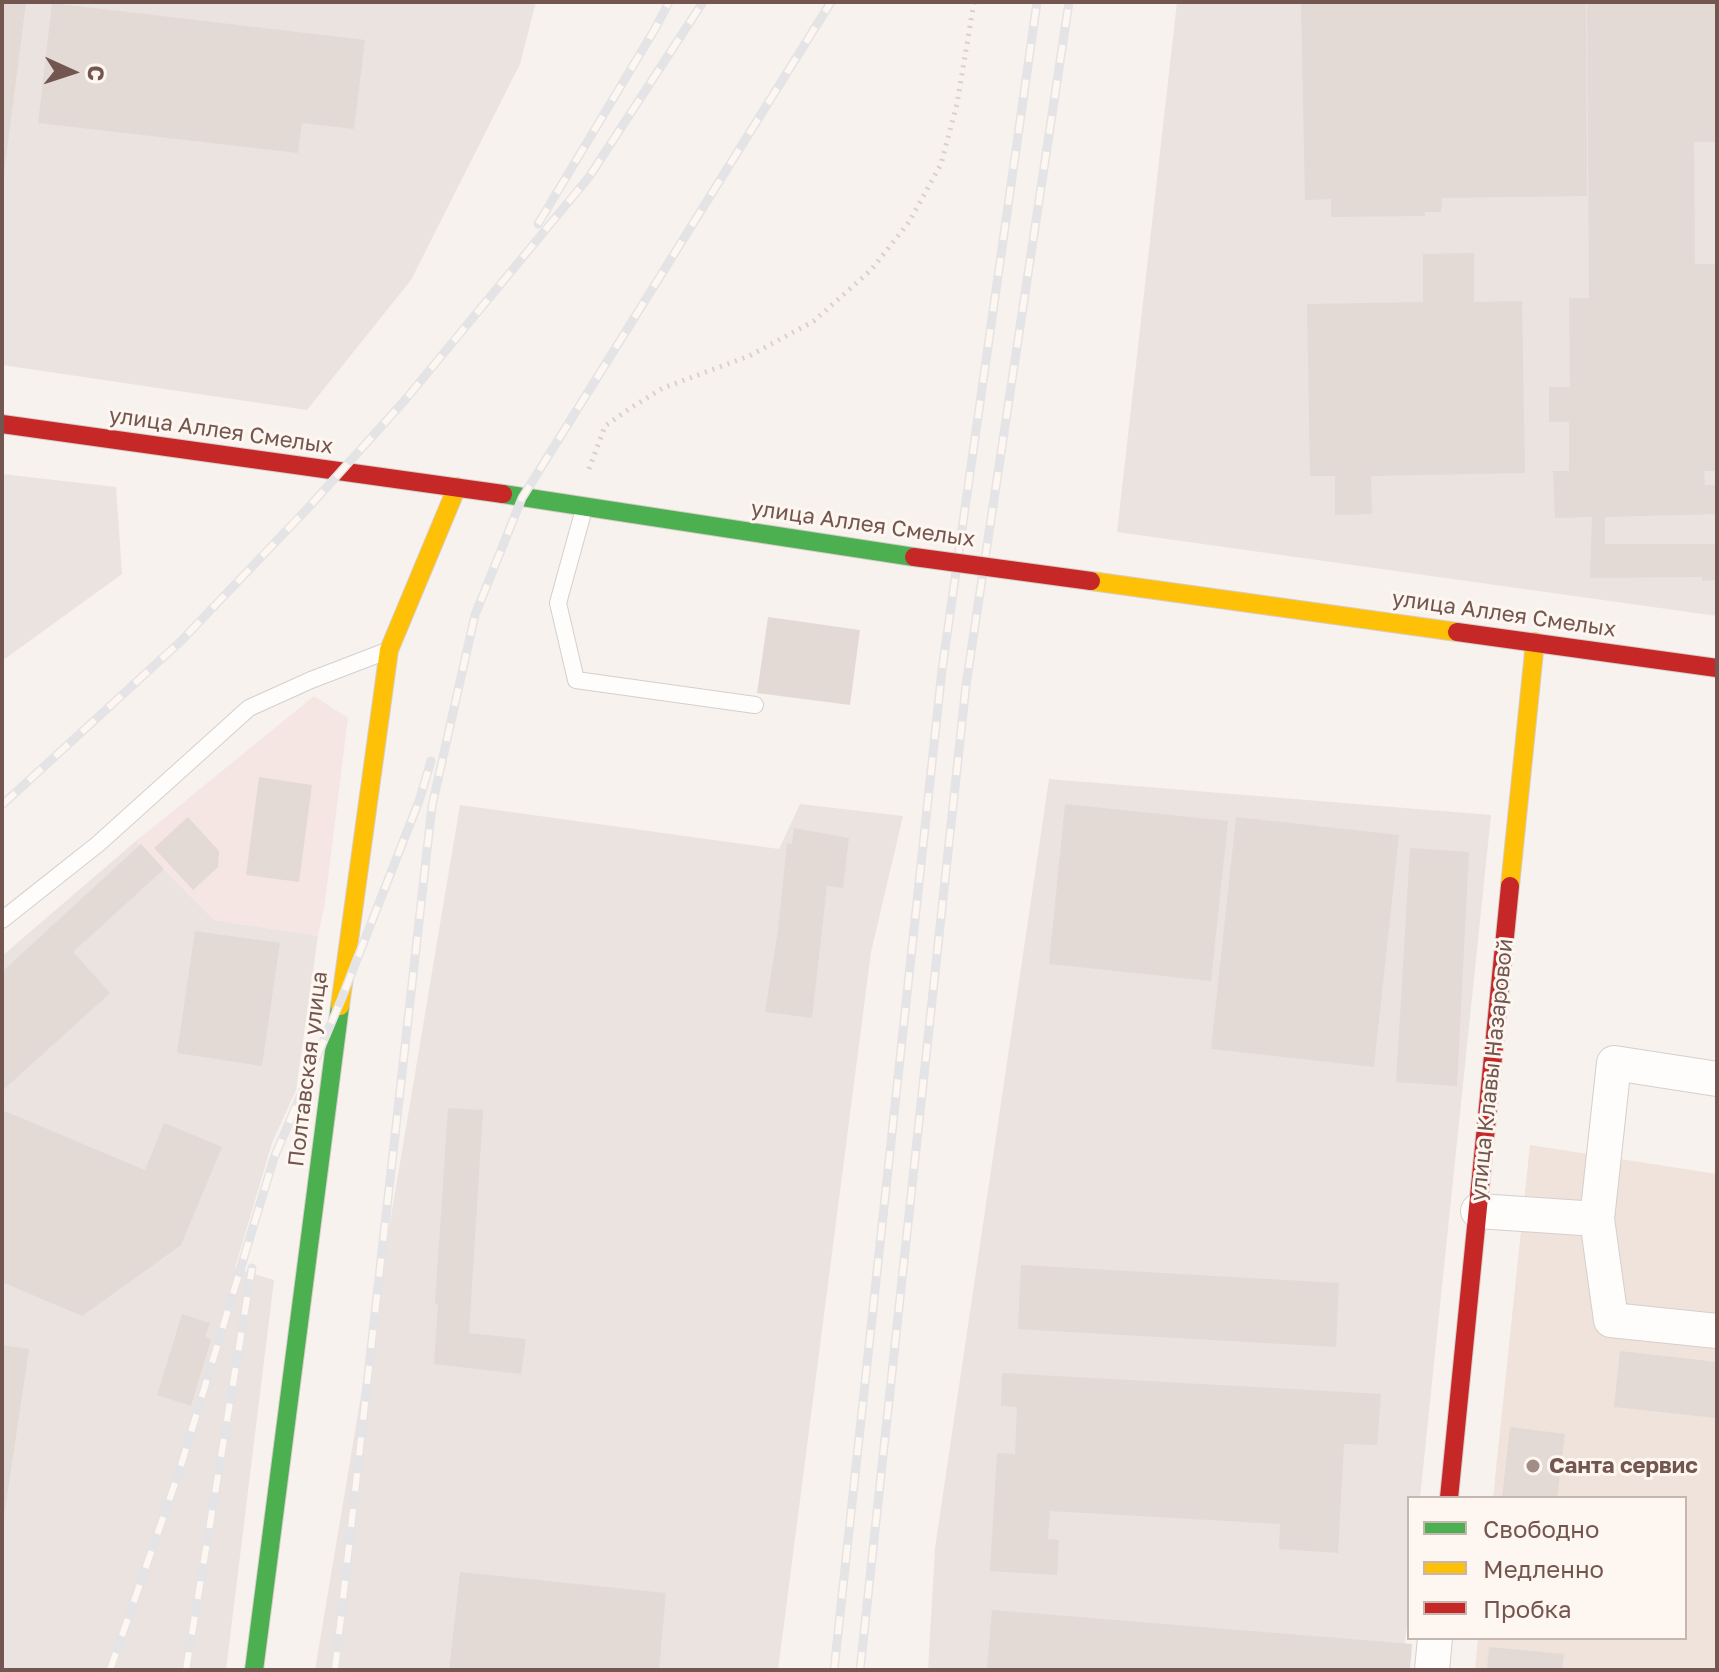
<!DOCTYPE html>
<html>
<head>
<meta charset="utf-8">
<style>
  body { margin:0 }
  #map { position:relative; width:1719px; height:1672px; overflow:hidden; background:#f7f2ee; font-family:"Golos Text",sans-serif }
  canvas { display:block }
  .frame { position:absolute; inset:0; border:4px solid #73564f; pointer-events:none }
  .legend { position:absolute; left:1407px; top:1496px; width:280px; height:144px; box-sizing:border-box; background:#fef6f0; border:2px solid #c6b6b0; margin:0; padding:10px 14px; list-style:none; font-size:24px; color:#73564f }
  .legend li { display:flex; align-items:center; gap:16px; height:40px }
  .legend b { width:40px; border:2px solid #c6b6b0 }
  .north { position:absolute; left:32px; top:32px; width:80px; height:80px; -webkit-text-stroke:6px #fef6f0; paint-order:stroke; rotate:93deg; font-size:22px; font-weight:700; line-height:32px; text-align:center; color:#73564f }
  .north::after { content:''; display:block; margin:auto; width:28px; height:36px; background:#73564f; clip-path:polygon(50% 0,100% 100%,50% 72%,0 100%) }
</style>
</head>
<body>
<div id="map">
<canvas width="1719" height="1672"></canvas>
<div class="frame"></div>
<ul class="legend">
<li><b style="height:10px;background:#4caf50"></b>Свободно</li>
<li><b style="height:10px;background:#ffc107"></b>Медленно</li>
<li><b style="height:10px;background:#c62828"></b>Пробка</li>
</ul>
<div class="north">С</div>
</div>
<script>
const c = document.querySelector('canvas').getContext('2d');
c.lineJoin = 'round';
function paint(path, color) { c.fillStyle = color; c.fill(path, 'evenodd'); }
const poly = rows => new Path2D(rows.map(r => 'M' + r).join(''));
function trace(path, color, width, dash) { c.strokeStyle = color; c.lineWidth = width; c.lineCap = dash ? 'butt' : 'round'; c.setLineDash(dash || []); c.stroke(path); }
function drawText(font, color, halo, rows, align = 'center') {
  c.font = font + ' "Golos Text",sans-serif'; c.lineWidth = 6; c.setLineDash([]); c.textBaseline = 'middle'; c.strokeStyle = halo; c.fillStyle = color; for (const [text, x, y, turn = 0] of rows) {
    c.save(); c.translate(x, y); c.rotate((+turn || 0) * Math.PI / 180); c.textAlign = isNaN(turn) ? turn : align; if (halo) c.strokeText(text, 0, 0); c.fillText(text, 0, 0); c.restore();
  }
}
const residential = poly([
  [1530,1145,1717,1174,1717,1670,1475,1670,1478,1638,1685,1638,1685,1498,1493,1498]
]);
const commercial = poly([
  [314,696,348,718,325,903,318,936,214,920,136,841]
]);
const industrial = poly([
  [2,2,536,2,520,64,411,280,307,410,2,365],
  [1177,2,1717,2,1717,616,1117,532],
  [2,474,116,487,122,574,2,661],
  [1049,779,1491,815,1420,1498,1409,1498,1409,1606,1402,1670,928,1670,935,1548],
  [800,804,903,816,871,952,778,1670,315,1670,460,805,779,849],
  [136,841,214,920,318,936,296,1090,272,1143,235,1268,274,1280,226,1670,2,1670,2,956]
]);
const building = poly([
  [2,2,26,2,4,174,2,174],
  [1586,2,1587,196,1442,198,1441,212,1425,212,1425,216,1331,217,1331,199,1305,200,1301,3],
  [1587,2,1717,2,1717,142,1694,142,1695,264,1717,264,1717,471,1704,471,1705,485,1717,485,1717,514,1605,517,1605,544,1717,544,1717,580,1702,581,1702,577,1590,578,1592,517,1555,518,1553,471,1569,471,1569,422,1549,422,1549,387,1570,387,1569,298,1589,298],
  [52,3,365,40,354,129,302,123,298,153,38,123],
  [1474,253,1474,302,1522,301,1525,473,1371,476,1372,514,1335,515,1335,476,1310,476,1307,304,1423,302,1423,254],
  [768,617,860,630,850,705,757,693],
  [259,777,312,785,299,882,246,875],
  [1065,804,1228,821,1211,981,1049,964],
  [188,817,219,851,218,867,193,890,154,848],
  [1236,817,1399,835,1374,1067,1211,1049],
  [794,828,849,838,843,888,827,886,812,1018,765,1012,778,930,787,843,792,844],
  [141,844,164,869,73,952,110,993,2,1091,2,972],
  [1410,848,1469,852,1457,1086,1396,1082],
  [195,931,280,943,262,1066,177,1053],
  [448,1108,483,1110,469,1333,526,1339,521,1374,434,1364,438,1304,435,1304],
  [2,1110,145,1170,164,1123,222,1147,181,1245,82,1316,2,1282],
  [1021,1265,1339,1283,1336,1347,1018,1329],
  [182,1314,210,1323,205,1336,211,1340,191,1406,157,1395],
  [2,1345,29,1349,4,1517,2,1517],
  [1620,1351,1717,1362,1717,1418,1614,1407],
  [1002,1373,1381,1394,1377,1445,1344,1444,1338,1553,1279,1549,1280,1524,1050,1511,1048,1539,1059,1540,1057,1575,990,1571,997,1453,1015,1454,1017,1407,1001,1406],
  [1510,1427,1565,1434,1557,1498,1502,1498],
  [460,1572,666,1593,659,1670,449,1670],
  [992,1610,1412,1644,1410,1670,987,1670],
  [1489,1647,1564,1654,1562,1670,1487,1670]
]);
const path = poly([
  [589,469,605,426,629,409,663,388,749,356,814,321,871,270,909,222,941,164,957,104,974,2]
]);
const lane = poly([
  [584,509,558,603,576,680,755,705],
  [2,920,98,844,249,708,311,680,384,652]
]);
const street = poly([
  [1478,1211,1597,1219,1611,1320,1717,1331],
  [1597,1219,1614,1063,1717,1079],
  [1432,1670,1435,1638]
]);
const fast = poly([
  [503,494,914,557],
  [254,1670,340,1006]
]);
const slow = poly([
  [1091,581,1457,632],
  [1510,886,1535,642],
  [340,1006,389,650,457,487]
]);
const jam = poly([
  [2,424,503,494],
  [1457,632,1717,668],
  [1449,1498,1510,886]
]);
const rail = poly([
  [538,224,655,29,669,2],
  [2,805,181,641,308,508,405,400,589,177,703,2],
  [110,1670,179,1472,274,1158,341,1000,419,801,431,761],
  [186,1670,252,1268],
  [335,1670,432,806,475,615,522,498,831,2],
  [834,1670,942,670,1037,2],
  [860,1670,966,685,1069,2]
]);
const jamBridge = poly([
  [914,557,1091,581]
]);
const markers = [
  [1533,1466,8,"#a18d87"]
];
const streetNames = [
  ["улица Аллея Смелых",221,431,8],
  ["улица Аллея Смелых",863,524,8],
  ["улица Аллея Смелых",1504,614,8],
  ["Полтавская улица",308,1069,-83],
  ["улица Клавы Назаровой",1492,1070,-84]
];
const poiNames = [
  ["Санта сервис",1549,1466]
];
paint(residential, '#efe3dc');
paint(commercial, '#f6e6e3');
paint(industrial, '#ebe3e0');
paint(building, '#e3dad6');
trace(lane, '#d6cfcc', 18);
trace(street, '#d6cfcc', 36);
trace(fast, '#d6cdca', 20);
trace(slow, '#d6cdca', 20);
trace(jam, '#d6cdca', 20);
trace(path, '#d9d1cf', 5, [2, 6]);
trace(lane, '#fefdfc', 16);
trace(street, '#fefdfc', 34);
trace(fast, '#4caf50', 18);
trace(slow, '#ffc107', 18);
trace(jam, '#c62828', 18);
trace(rail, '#e4e3e5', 9);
trace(rail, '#fef6f0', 6, [18]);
trace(jamBridge, '#d6cdca', 20, []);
trace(jamBridge, '#c62828', 18);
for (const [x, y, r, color] of markers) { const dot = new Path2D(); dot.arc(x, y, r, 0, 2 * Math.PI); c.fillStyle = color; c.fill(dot); trace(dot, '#fef6f0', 3); }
drawText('22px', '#73564f', '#fef6f0', streetNames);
drawText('bold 22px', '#73564f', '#fef6f0', poiNames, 'left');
</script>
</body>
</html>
